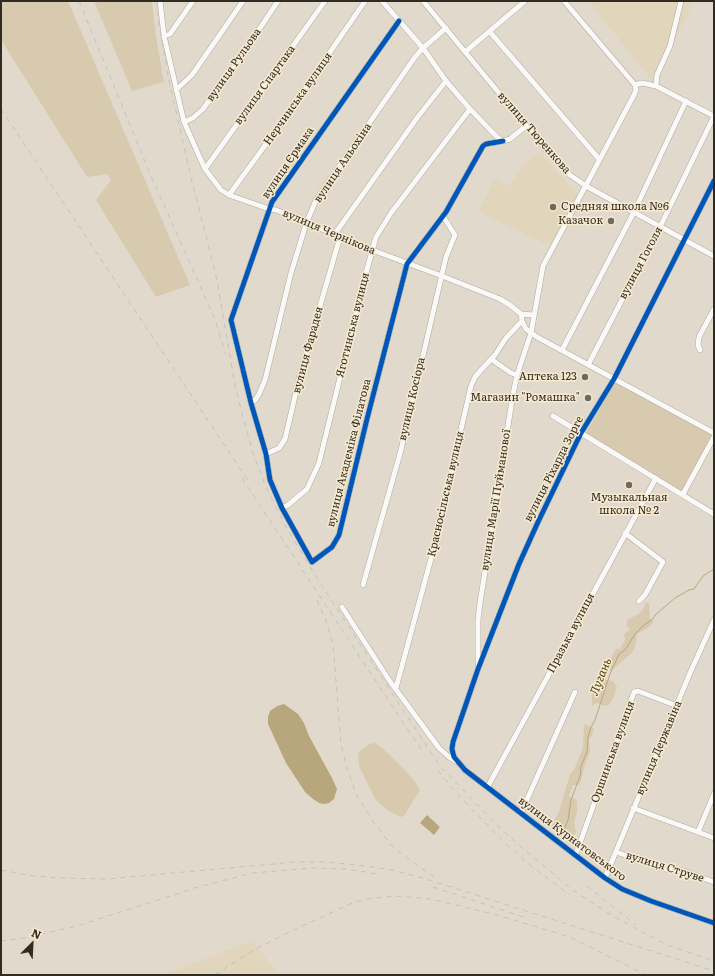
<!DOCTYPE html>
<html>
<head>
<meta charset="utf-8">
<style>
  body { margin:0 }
  #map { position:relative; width:715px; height:976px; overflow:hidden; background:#e1dacc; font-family:Literata,serif }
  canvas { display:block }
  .frame { position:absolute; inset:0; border:2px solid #312c22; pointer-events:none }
  .north { position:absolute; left:12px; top:924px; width:40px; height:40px; -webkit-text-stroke:3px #f7ead0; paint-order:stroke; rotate:24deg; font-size:11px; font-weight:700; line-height:16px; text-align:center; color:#312c22 }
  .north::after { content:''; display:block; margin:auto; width:14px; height:18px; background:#312c22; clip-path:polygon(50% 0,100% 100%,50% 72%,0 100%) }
</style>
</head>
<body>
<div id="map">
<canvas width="715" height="976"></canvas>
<div class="frame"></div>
<div class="north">N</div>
</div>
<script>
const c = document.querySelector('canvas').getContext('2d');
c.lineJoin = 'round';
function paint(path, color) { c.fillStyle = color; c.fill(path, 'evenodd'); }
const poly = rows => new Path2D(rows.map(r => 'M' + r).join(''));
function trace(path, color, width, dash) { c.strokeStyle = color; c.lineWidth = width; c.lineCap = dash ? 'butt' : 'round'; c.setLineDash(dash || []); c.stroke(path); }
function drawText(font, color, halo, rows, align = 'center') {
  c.font = font + ' Literata,serif'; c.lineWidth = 3; c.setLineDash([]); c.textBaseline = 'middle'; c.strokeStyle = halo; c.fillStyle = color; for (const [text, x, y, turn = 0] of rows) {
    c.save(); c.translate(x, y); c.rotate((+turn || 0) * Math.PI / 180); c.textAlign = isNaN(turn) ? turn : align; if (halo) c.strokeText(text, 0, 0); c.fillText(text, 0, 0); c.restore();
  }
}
const built = poly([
  [588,1,694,1,654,83],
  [540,153,578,195,552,247,478,212,495,179,510,186,524,163],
  [252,941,280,975,161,975]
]);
const green = poly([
  [1,1,68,1,190,285,156,297,96,200,111,180,108,174,87,177,1,40],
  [94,1,152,1,156,37,164,82,132,91],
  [615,382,714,435,682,491,586,433],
  [645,603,649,603,650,618,654,622,646,629,637,634,635,647,631,654,613,669,608,671,608,664,616,649,620,649,625,639,624,636,626,632,631,629,627,626,627,620,639,614,644,608],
  [603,679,613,681,617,687,613,699,609,705,604,706,597,703,592,706,592,693,597,682],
  [584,724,594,728,592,736,589,739,590,751,583,771,582,778,579,785,573,785,569,796,577,800,577,812,574,823,576,832,570,842,551,827,559,812,570,774,574,770,583,748],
  [375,743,381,747,404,769,415,782,420,790,404,816,401,817,387,810,375,799,359,766,358,756,359,752,369,744]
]);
const water = poly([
  [284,704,298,714,304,723,309,736,332,778,337,789,334,799,329,803,324,804,319,803,313,799,305,792,286,763,268,724,268,717,270,711,277,706],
  [427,815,440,827,434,835,420,823]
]);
const stream = poly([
  [563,832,568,820,571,800,581,773,580,769,587,752,588,737,591,727,595,720,610,674,619,654,625,650,635,634,644,625,653,619,655,615,675,598,689,590,694,589,703,576,714,569]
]);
const minor = poly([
  [160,1,164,36,184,122,205,169,221,190,229,195,269,209,276,210,372,250,442,276,500,299,510,305,521,314,533,315],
  [382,1,423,48,446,81,470,109,498,138,503,141,510,139,526,126],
  [423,1,546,150,570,175,586,186,714,256],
  [564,1,635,85],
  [399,21,272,202,231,320,251,403,266,454,270,480,282,508,312,562,332,547,339,535,367,419,407,264,446,212,483,146,486,144,503,141],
  [490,32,599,159],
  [164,36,170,34,193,1],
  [465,52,525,1],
  [635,85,642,83,656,86,714,116],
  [656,86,657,75,670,46,681,1],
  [176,90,192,75,243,1],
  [184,122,193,118,203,109,246,49,278,1],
  [205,169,325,1],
  [714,181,614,379,581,433,538,522,519,564,478,669,453,742,452,749,454,757,465,770,605,878,622,889,651,901,714,923],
  [229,195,285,118,365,1],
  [334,235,417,118,446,81],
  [522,321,526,329,537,337,714,433],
  [562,350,634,212,686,101],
  [700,350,698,345,699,337,714,309],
  [491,359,511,373,517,375],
  [588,365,660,227,714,116],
  [251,403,256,399,259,394,265,380,291,273,306,224,316,200,415,57,423,48,446,28],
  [553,416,714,514],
  [266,454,279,448,285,439,300,375,340,237],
  [683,494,714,437],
  [282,508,288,505,307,489,319,463,364,280,376,237,391,213,470,109],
  [625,533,663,562,645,595,639,601],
  [363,585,401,450,446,257,455,235,443,216],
  [342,607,389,680,417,718,439,748,449,757,456,761],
  [478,664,478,620,480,603,513,394,517,375,531,333,543,266,634,95,636,90,635,85],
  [396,688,432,555,471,386,475,377,481,370,495,355,506,338,522,321,521,314],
  [487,788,656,478],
  [633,808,714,838],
  [521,813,575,692],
  [698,832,714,794],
  [616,852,665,869,684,871,714,882],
  [576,854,634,692,638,691,677,706],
  [605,878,690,673,714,620]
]);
const rail = poly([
  [79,1,151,176,215,319,225,353],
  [157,1,159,24,168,76,191,177,217,280,235,385,243,417,254,456,266,487,286,527,315,575,439,765,498,826,522,848,574,891,613,916,667,945,714,961],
  [1,109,249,482],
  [242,478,406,727,424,753],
  [317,600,326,621,333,644,341,744,346,765,356,794,374,823,392,846,411,861,436,878],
  [438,771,461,798,502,840,526,862,570,895],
  [1,870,33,876,61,878,107,879,295,862,327,862,366,866,392,870,426,879,714,971],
  [587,886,636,925],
  [433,887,526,918],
  [1,941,24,938,77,926,198,887,253,873,311,868,346,869,378,874],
  [215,975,255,949,302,926,350,904,366,899,395,896,431,899,497,915,557,933,572,938,646,975]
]);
const cycleway = poly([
  [399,21,272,202,231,320,251,403,266,454,270,480,282,508,312,562,332,547,339,535,367,419,407,264,446,212,483,146,486,144,503,141],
  [714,181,614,379,581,433,538,522,519,564,478,669,453,742,452,749,454,757,465,770,605,878,622,889,651,901,714,923]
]);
const markers = [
  [553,207,4,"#6f695e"],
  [611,221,4,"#6f695e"],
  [585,377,4,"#6f695e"],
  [588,398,4,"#6f695e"],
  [629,485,4,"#6f695e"]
];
const streetNames = [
  ["вулиця Рульова",234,65,-55],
  ["вулиця Спартака",265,85,-54],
  ["Нерчинська вулиця",298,99,-55],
  ["вулиця Тюренкова",534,133,49],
  ["вулиця Єрмака",288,163,-56],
  ["вулиця Альохіна",343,163,-56],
  ["вулиця Чернікова",329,232,23],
  ["вулиця Гоголя",641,263,-62],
  ["Яготинська вулиця",353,325,-76],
  ["вулиця Фарадея",308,350,-75],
  ["вулиця Косіора",412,399,-77],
  ["вулиця Академіка Філатова",349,453,-76],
  ["вулиця Ріхарда Зорге",554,469,-63],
  ["Красносільська вулиця",446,494,-77],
  ["вулиця Марії Пуйманової",496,500,-81],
  ["Празька вулиця",571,633,-62],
  ["вулиця Державіна",659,748,-67],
  ["Оршинська вулиця",613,752,-70],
  ["вулиця Курнатовського",572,839,37],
  ["вулиця Струве",665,867,17]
];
const poiNames = [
  ["Средняя школа №6",561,207,"left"],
  ["Казачок",603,221],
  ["Аптека 123",577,377],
  ["Магазин \"Ромашка\"",580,398],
  ["Музыкальная",629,498,"center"],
  ["школа № 2",629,511,"center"]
];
const waterNames = [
  ["Лугань",601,677,-68]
];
paint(built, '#e1d5bc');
paint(green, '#d7caaf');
paint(water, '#b8a67c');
trace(stream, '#b8a67c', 1);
trace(minor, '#aea89e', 6);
trace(minor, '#faf9f7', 5);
trace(rail, '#c2c0bd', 1, [5, 5]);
trace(cycleway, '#0057b8', 5);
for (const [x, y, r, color] of markers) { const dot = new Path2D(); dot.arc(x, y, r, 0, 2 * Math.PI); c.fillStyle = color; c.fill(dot); trace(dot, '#f7ead0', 1.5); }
drawText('11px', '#312c22', '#f7ead0', streetNames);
drawText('11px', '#312c22', '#f7ead0', poiNames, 'right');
drawText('italic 12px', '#4e3c11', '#f7ead0', waterNames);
</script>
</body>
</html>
